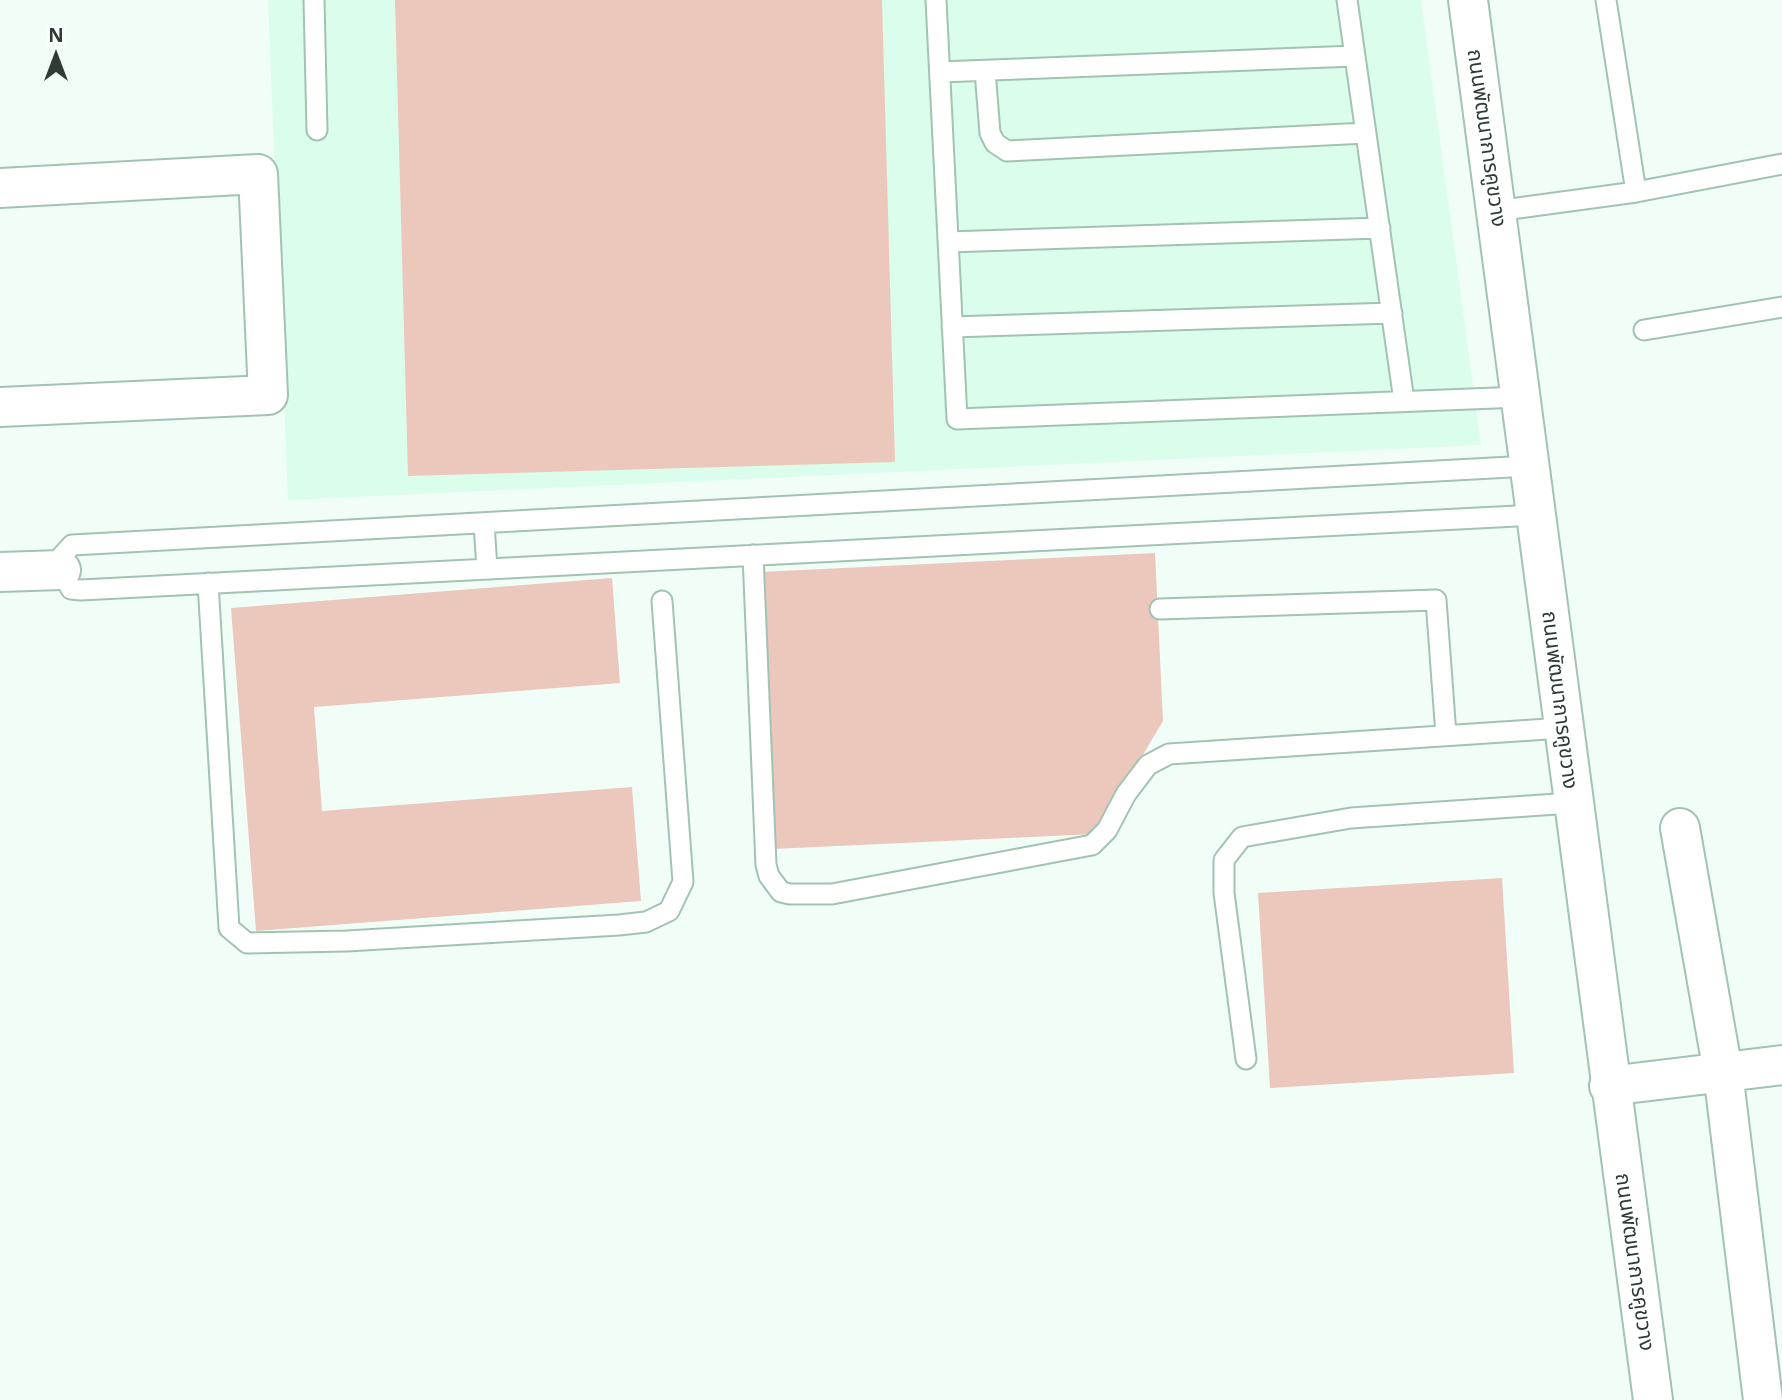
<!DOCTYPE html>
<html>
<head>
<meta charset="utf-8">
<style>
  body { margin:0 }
  #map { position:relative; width:1782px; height:1400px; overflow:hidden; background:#f1fef7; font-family:"Noto Sans",sans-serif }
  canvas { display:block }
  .north { position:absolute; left:21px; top:21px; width:70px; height:70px; -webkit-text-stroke:5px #fff; paint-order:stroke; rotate:0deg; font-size:19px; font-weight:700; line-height:28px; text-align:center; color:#2e3c34 }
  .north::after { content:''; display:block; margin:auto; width:24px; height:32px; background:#2e3c34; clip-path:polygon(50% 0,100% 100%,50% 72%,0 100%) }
</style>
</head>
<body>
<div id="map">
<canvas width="1782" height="1400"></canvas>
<div class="north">N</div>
</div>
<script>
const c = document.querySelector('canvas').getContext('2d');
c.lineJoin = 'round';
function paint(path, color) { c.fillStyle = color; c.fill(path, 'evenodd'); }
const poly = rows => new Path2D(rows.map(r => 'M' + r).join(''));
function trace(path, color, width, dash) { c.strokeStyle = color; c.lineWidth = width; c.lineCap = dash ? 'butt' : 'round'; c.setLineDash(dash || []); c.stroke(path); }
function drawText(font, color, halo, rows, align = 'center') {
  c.font = font + ' "Noto Sans","Noto Sans Thai",sans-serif'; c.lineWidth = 5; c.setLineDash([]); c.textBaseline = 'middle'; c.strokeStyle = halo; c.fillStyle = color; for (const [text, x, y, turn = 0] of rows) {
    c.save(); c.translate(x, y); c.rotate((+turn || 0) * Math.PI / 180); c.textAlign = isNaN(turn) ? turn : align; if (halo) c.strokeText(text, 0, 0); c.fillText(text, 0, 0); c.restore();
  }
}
const built = poly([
  [268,0,1421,0,1481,445,288,500]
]);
const building = poly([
  [395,0,882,0,895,462,408,476],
  [1155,553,1163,721,1096,834,773,849,760,572],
  [612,578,620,683,314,707,322,811,632,787,641,901,256,931,231,608],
  [1502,878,1514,1073,1270,1088,1258,893]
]);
const lane = poly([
  [314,0,317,130],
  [936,0,957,419,1521,397],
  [1347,0,1404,401],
  [985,71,990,133,995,143,1007,151,1366,133],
  [940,72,1355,56],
  [1636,192,1782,164],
  [1496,211,1636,192,1606,0],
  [948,242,1380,228],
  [952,327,1392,313],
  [1644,330,1782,307],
  [1529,466,72,545,61,557,61,570,71,589,81,590,1536,515],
  [484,523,487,569],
  [753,555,766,865,769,876,781,892,790,894,832,894,1092,845,1107,830,1126,794,1148,765,1169,754,1563,728],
  [208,583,229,928,247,943,347,941,619,925,646,922,669,911,683,882,662,601],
  [1160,609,1436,600,1446,735],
  [1246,1059,1224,893,1224,860,1242,837,1351,818,1572,803]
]);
const street = poly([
  [0,188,258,174,268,395,0,407],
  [0,572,61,570],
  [1680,828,1723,1072,1763,1400],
  [1609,1086,1782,1065]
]);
const primary = poly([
  [1468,0,1653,1400]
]);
const streetNames = [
  ["ถนนพัฒนาการคูขวาง",1486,138,82],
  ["ถนนพัฒนาการคูขวาง",1559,700,83],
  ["ถนนพัฒนาการคูขวาง",1634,1262,82]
];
paint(built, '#dbfdeb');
paint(building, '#ecc7bc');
trace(lane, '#a2c3b1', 23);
trace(street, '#a2c3b1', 42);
trace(primary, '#a2c3b1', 42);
trace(lane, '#fff', 19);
trace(street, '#fff', 38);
trace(primary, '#fff', 38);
drawText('21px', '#2e3c34', '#fff', streetNames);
</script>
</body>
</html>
